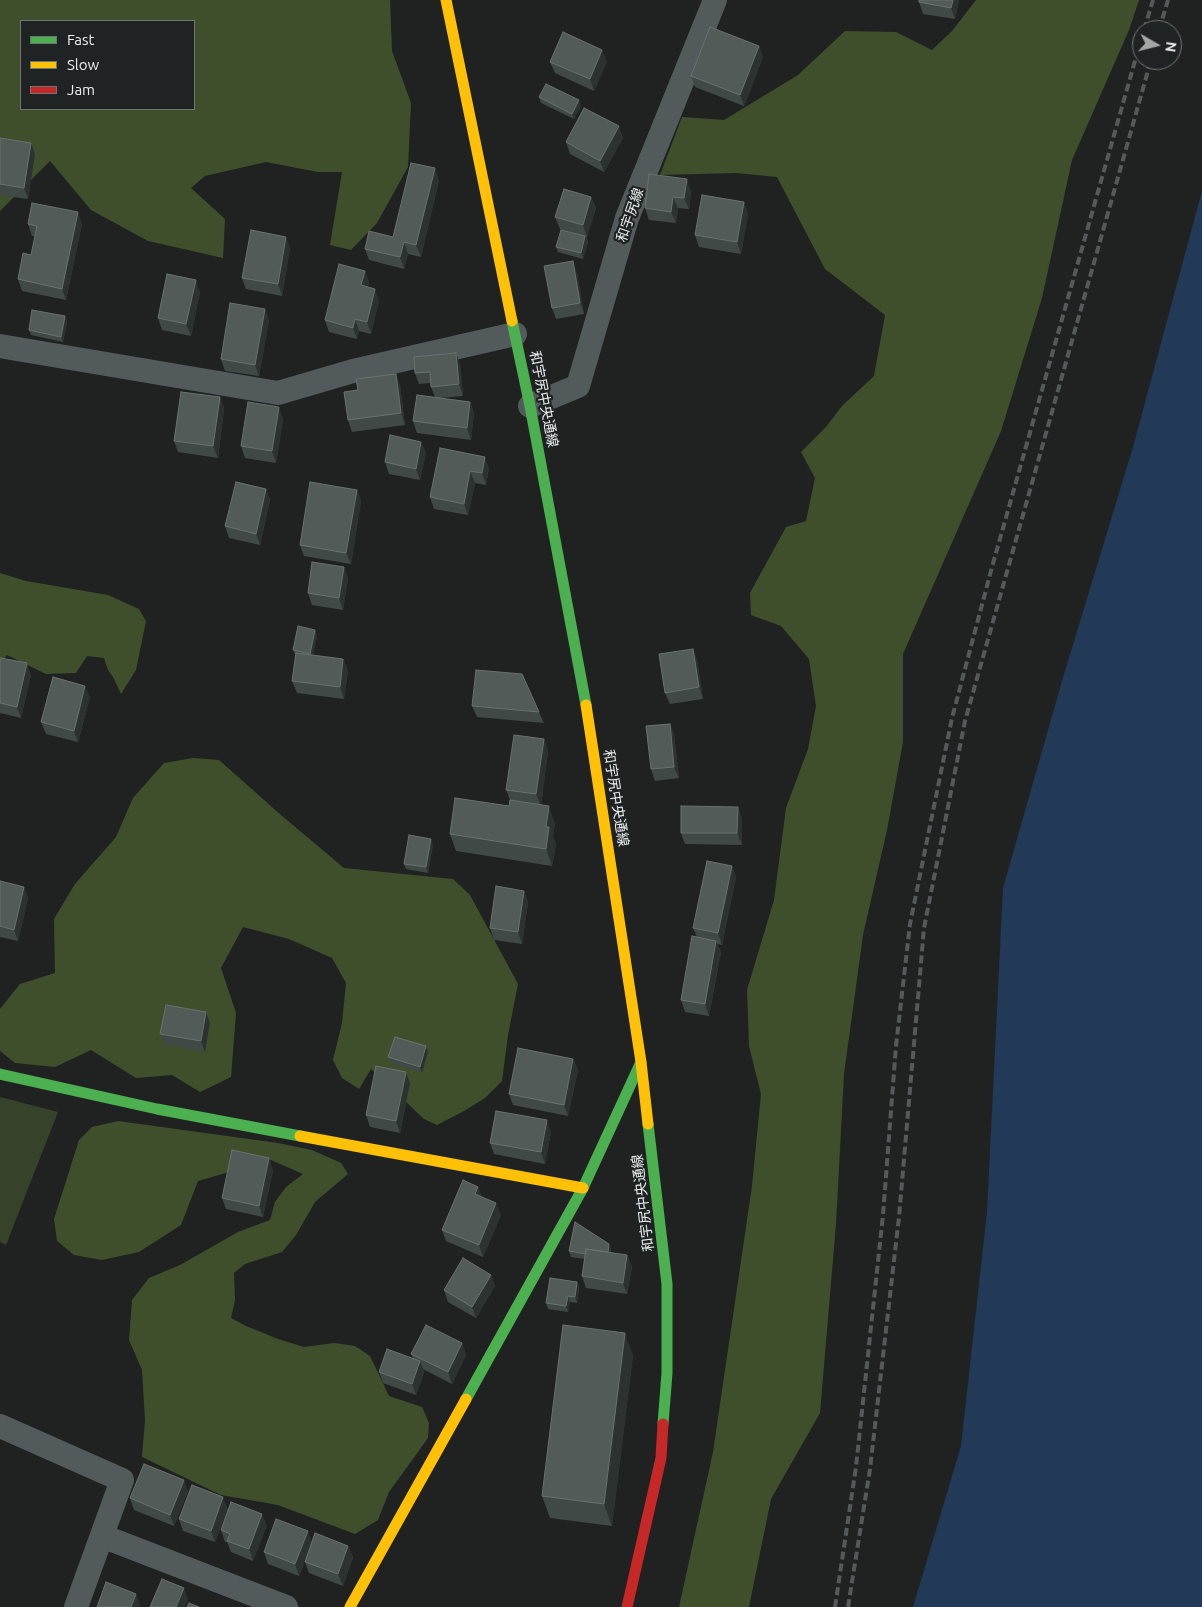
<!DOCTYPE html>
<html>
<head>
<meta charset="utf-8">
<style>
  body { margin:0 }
  #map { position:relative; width:1202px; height:1607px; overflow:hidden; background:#202222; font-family:Ubuntu,sans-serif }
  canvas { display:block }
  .legend { position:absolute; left:20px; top:20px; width:175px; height:90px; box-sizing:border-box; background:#1f2323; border:1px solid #717575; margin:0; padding:6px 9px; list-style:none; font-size:15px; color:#ecefef }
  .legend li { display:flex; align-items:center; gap:10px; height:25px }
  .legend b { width:25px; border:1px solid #717575 }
  .north { position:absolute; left:1132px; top:20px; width:50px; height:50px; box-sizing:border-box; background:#1f2323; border:1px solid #717575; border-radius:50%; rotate:98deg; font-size:14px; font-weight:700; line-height:20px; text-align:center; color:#ecefef }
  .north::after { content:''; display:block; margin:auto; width:18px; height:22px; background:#a5a7a7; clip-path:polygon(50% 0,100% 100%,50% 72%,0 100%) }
</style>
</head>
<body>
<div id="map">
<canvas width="1202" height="1607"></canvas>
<ul class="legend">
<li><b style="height:6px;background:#4caf50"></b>Fast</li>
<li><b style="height:6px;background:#ffc107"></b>Slow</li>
<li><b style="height:6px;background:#c62828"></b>Jam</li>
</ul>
<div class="north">N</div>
</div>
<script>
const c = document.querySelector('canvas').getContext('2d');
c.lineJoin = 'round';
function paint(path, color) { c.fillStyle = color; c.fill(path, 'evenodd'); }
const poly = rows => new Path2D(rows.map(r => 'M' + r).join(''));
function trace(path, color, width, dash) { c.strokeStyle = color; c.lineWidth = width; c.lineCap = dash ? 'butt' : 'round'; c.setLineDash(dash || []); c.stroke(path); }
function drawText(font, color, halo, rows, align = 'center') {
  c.font = font + ' Ubuntu,"Noto Sans JP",sans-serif'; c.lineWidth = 4.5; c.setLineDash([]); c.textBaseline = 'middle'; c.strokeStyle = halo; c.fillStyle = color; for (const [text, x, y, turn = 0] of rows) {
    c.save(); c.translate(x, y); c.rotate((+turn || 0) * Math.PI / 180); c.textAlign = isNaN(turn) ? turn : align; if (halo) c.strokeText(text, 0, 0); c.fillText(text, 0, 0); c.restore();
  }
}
const green = poly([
  [0,1097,58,1112,6,1245,0,1242]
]);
const forest = poly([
  [0,0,390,0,392,51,411,103,408,167,377,223,351,250,330,245,342,172,318,172,266,162,205,176,191,188,225,219,223,258,148,241,91,210,50,161,0,211],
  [21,21,194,21,194,109,21,109],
  [976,0,1139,0,1129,30,1072,160,1042,298,1001,431,903,654,903,742,887,830,863,935,844,1074,836,1224,820,1413,771,1499,749,1607,679,1607,713,1452,752,1186,761,1094,749,1046,747,990,774,900,786,808,808,749,816,706,809,659,781,626,751,615,750,593,786,527,806,521,815,478,801,452,826,427,842,406,874,376,885,315,825,269,777,177,736,173,660,175,682,117,724,120,798,75,845,31,896,32,932,50,952,31],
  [0,573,26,581,108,595,139,609,146,621,136,670,121,694,113,677,108,670,104,658,87,656,76,673,46,674,7,655,0,664],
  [193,758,219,760,281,815,344,868,453,879,470,895,518,984,508,1035,502,1081,485,1098,464,1111,437,1125,424,1119,371,1069,359,1089,342,1078,333,1060,342,1023,346,983,332,958,289,939,243,927,221,968,236,1013,231,1077,200,1092,172,1075,136,1078,91,1050,55,1067,15,1063,0,1051,0,1009,20,984,55,973,54,919,75,884,116,837,133,798,164,763],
  [118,1121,278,1143,312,1150,341,1163,348,1174,315,1202,296,1235,282,1252,245,1264,234,1273,235,1300,231,1318,246,1326,278,1339,304,1347,334,1343,355,1346,370,1356,389,1396,422,1407,429,1423,428,1438,389,1492,378,1520,355,1534,278,1505,221,1495,142,1457,145,1420,142,1370,129,1340,132,1300,149,1278,180,1265,238,1232,270,1220,275,1202,286,1187,303,1174,271,1160,198,1181,181,1225,139,1252,102,1260,74,1255,57,1241,54,1219,79,1140,92,1127]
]);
const water = poly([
  [1202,191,1202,1607,913,1607,961,1446,987,1212,1003,888,1062,681,1133,447]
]);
const street = poly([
  [0,346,278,393,353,371,515,334],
  [530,406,578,386,627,218,715,0],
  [0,1426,122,1480,76,1607],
  [102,1536,286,1607]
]);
const fast = poly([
  [512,321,530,406,586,705],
  [0,1074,157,1109,300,1136],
  [648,1124,667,1284,667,1373,663,1424],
  [466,1399,583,1188,641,1062]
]);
const slow = poly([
  [446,0,512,321],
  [586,705,641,1062,648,1124],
  [300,1136,583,1188],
  [350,1607,466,1399]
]);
const jam = poly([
  [627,1607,661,1458,663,1424]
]);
const rail = poly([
  [1144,30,1153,0],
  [1159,30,1168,0],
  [835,1607,856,1467,883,1215,896,1046,910,924,952,718,992,567,1142,36],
  [848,1607,870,1469,899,1217,924,928,965,721,1151,60]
]);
const wall = poly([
  [959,0,955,19,923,14,919,2],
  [759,46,763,57,744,106,695,87,691,76],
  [607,61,594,91,555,73,550,62],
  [539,97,581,106,574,119,541,103],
  [0,138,35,154,28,199,0,195],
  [623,138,604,172,570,154,566,142],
  [649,174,691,191,689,209,678,208,676,223,649,220,645,208],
  [439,180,421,257,408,254,404,269,369,260,365,249,393,237],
  [591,197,596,208,587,237,586,236,588,242,583,259,558,252,556,247,581,235,560,229,555,217],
  [744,202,748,214,741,254,699,247,695,235],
  [28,224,82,224,66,300,22,291,18,279,31,255,35,236,32,236],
  [290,248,282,296,246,289,242,278],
  [365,271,369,282,368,287,379,300,371,334,359,331,357,339,329,332,325,320],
  [577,273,584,314,556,319,552,308],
  [200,292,191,336,162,330,158,318],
  [65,316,67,322,63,342,31,335,29,330],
  [269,320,259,376,225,371,221,359],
  [456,353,460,364,463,396,440,398,470,402,474,413,471,440,417,433,413,421,435,397,431,387,431,383,419,384,415,373],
  [400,385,405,425,352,432,348,420,358,390],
  [220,397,224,409,218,458,178,452,174,441],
  [283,419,276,463,245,458,241,446],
  [421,442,426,453,420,480,389,474,385,462],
  [440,448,489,468,486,485,475,483,468,515,434,509,430,497],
  [266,489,270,500,260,545,229,538,225,526],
  [357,490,361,501,351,564,304,556,300,545],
  [344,567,348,578,343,610,312,605,308,593],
  [315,630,317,636,313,655,343,659,348,671,344,699,297,693,292,681,296,656,293,650],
  [693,649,697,660,703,699,670,704,665,693],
  [0,663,31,675,21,718,0,713],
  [90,697,78,742,46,734,41,722],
  [472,706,539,712,544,723,477,717],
  [670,724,674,735,679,778,655,781,651,769],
  [544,739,548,751,541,805,555,823,553,837,556,844,552,866,456,851,450,834,509,806,510,800,506,790],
  [742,818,742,845,685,844,681,833],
  [433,845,428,873,406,869,404,864],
  [732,866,736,877,722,945,717,944,721,952,709,1016,685,1012,681,1000,697,937,693,928],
  [0,881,24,887,28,898,18,941,0,937],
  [524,891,528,902,522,944,494,940,490,928],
  [206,1012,210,1023,205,1052,165,1045,160,1034],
  [428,1052,422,1073,391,1063,388,1057],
  [573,1059,578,1070,568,1116,513,1105,509,1094],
  [410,1083,400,1133,370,1127,366,1115],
  [551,1132,545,1164,494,1154,490,1143],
  [273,1170,263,1217,226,1209,222,1198],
  [478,1187,482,1197,501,1215,483,1257,446,1241,442,1230],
  [611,1250,611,1253,627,1255,632,1267,627,1294,586,1288,582,1276,585,1259,571,1257,569,1251],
  [491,1275,495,1286,476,1318,448,1302,444,1290],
  [577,1282,579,1288,577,1303,570,1302,568,1312,548,1309,546,1303],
  [462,1343,466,1355,452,1384,423,1369,424,1372,416,1395,383,1383,379,1372,413,1358,411,1354],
  [633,1355,612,1526,550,1518,542,1496],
  [188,1491,174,1526,134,1510,130,1498],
  [228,1509,215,1542,183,1531,179,1519],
  [267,1525,253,1561,231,1552,227,1542,225,1542,221,1530],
  [312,1543,348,1546,353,1557,343,1586,309,1573,305,1562,310,1547,299,1576,268,1564,264,1552]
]);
const shadedWall = poly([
  [953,0,959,0,955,19,951,8],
  [759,46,763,57,744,106,740,95],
  [602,50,607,61,594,91,590,79],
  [579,100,581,106,574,119,572,114],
  [619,126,623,138,604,172,600,161],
  [31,143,35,154,28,199,24,188],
  [435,168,439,180,421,257,416,245],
  [687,179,691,191,689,209,684,198],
  [591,197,596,208,587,237,583,225],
  [673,197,678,208,676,223,671,212],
  [744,202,748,214,741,254,737,242],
  [78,212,82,224,66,300,62,289],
  [585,236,588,242,583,259,581,253],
  [286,237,290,248,282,296,278,284],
  [404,242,408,254,404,269,400,257],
  [573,261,577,273,584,314,580,303],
  [365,271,369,282,365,297,361,285],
  [196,280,200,292,191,336,186,324],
  [375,289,379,300,371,334,367,322],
  [265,309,269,320,259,376,255,365],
  [65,316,67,322,63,342,61,337],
  [355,319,359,331,357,339,353,328],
  [456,353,460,364,463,396,459,384],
  [396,374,400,385,405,425,401,413],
  [220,397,224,409,218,458,213,446],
  [470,402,474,413,471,440,467,428],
  [279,407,283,419,276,463,272,451],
  [421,442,426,453,420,480,416,469],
  [485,457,489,468,486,485,482,473],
  [470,471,475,483,468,515,464,504],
  [266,489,270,500,260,545,256,534],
  [357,490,361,501,351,564,346,553],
  [344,567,348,578,343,610,339,598],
  [315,630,317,636,312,660,310,654],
  [693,649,697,660,703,699,699,687],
  [343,659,348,671,344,699,340,687],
  [27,663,31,675,21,718,17,707],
  [85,686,90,697,78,742,74,731],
  [670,724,674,735,679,778,674,767],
  [544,739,548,751,541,806,536,794],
  [549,806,555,823,553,837,556,844,552,866,546,849,546,827],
  [738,807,742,818,742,845,737,833],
  [431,839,433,845,428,873,426,867],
  [732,866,736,877,722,945,718,933],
  [24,887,28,898,18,941,14,930],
  [524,891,528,902,522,944,518,932],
  [716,941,721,952,709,1016,705,1004],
  [206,1012,210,1023,205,1052,201,1041],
  [426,1046,428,1052,422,1073,420,1067],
  [573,1059,578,1070,568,1116,564,1105],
  [406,1072,410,1083,400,1133,396,1121],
  [547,1120,551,1132,545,1164,541,1152],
  [269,1158,273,1170,263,1217,259,1206],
  [478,1187,482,1198,475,1194],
  [496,1203,501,1215,483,1257,479,1245],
  [609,1244,611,1250,609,1263,607,1257],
  [627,1255,632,1267,627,1294,623,1283],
  [491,1275,495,1286,476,1318,472,1307],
  [577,1282,579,1288,577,1303,575,1297],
  [568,1296,570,1302,568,1312,566,1306],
  [625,1333,633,1355,612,1526,604,1504],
  [462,1343,466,1355,452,1384,448,1372],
  [420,1361,424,1372,416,1395,412,1384],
  [184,1480,188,1491,174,1526,170,1515],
  [223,1497,228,1509,215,1542,211,1531],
  [262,1514,267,1525,253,1561,249,1549],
  [308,1531,312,1543,299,1576,295,1564],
  [348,1546,353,1557,343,1586,338,1574],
  [184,1588,188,1599,185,1607,176,1607],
  [136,1594,140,1605,140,1607,131,1607]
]);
const building = poly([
  [919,0,953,0,951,8,919,2,919,0],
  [710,27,759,46,740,95,691,76,710,27],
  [563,32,602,50,590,79,550,62,563,32],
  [546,84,579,100,572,114,539,97,546,84],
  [584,108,619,126,600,161,566,142,584,108],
  [0,138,31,143,24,188,0,184,0,138],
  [411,163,435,168,416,245,404,242,400,257,365,249,369,231,393,237,411,163],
  [649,174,687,179,684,198,673,197,671,212,645,208,649,174],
  [564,189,591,197,583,225,555,217,564,189],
  [702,195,744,202,737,242,695,235,702,195],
  [32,203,78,212,62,289,18,279,23,253,31,255,37,226,28,224,32,203],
  [251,230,286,237,278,284,242,278,251,230],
  [561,230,585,236,581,253,556,247,561,230],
  [573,261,580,303,552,308,544,266,573,261],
  [339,264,365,271,361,285,375,289,367,322,355,319,353,328,325,320,339,264],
  [167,274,196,280,186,324,158,318,167,274],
  [230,303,265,309,255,365,221,359,230,303],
  [32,310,65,316,61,337,29,330,32,310],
  [456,353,459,384,431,387,430,372,415,373,414,357,456,353],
  [396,374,401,413,348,420,344,392,358,390,356,379,396,374],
  [181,392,220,397,213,446,174,441,181,392],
  [417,395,470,402,467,428,413,421,417,395],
  [248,402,279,407,272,451,241,446,248,402],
  [390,435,421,442,416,469,385,462,390,435],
  [440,448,485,457,482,473,470,471,464,504,430,497,440,448],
  [236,482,266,489,256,534,225,526,236,482],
  [310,482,357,490,346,553,300,545,310,482],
  [312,562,344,567,339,598,308,593,312,562],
  [298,626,315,630,310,654,293,650,298,626],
  [693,649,699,687,665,693,659,654,693,649],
  [296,653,343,659,340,687,292,681,296,653],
  [1,658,27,663,17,707,0,703,0,663,1,658],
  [476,670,522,674,539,712,472,706,476,670],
  [53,677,85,686,74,731,41,722,53,677],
  [670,724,674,767,651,769,646,726,670,724],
  [514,735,544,739,536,794,506,790,514,735],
  [455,798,509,806,510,800,549,806,546,827,549,827,546,849,450,834,455,798],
  [681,806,738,807,737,833,681,833,681,806],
  [409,835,431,839,426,867,404,864,409,835],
  [707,861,732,866,718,933,693,928,707,861],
  [0,881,24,887,14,930,0,926,0,881],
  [496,886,524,891,518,932,490,928,496,886],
  [692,936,716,941,705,1004,681,1000,692,936],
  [166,1005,206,1012,201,1041,160,1034,166,1005],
  [395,1037,426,1046,420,1067,388,1057,395,1037],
  [518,1048,573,1059,564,1105,509,1094,518,1048],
  [376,1066,406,1072,396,1121,366,1115,376,1066],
  [496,1111,547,1120,541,1152,490,1143,496,1111],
  [232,1150,269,1158,259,1206,222,1198,232,1150],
  [463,1180,478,1187,475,1194,496,1203,479,1245,442,1230,463,1180],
  [575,1222,609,1244,608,1252,586,1249,586,1254,569,1251,575,1222],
  [586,1249,627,1255,623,1283,582,1276,586,1249],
  [463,1258,491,1275,472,1307,444,1290,463,1258],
  [550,1278,577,1282,575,1297,568,1296,566,1306,546,1303,550,1278],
  [426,1325,462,1343,448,1372,411,1354,426,1325],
  [563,1325,625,1333,604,1504,542,1496,563,1325],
  [387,1349,420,1361,412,1384,379,1372,387,1349],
  [144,1464,184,1480,170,1515,130,1498,144,1464],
  [192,1485,223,1497,211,1531,179,1519,192,1485],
  [231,1502,262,1514,249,1549,227,1541,230,1534,221,1530,231,1502],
  [276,1519,308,1531,295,1564,264,1552,276,1519],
  [315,1533,348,1546,338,1574,305,1562,315,1533],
  [162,1579,184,1588,176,1607,150,1607,162,1579],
  [106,1582,136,1594,131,1607,97,1607,106,1582],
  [189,1603,199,1607,187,1607,189,1603]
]);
const streetNames = [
  ["和宇尻線",630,215,-71],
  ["和宇尻中央通線",544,399,79],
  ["和宇尻中央通線",616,798,81],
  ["和宇尻中央通線",643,1203,-97]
];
paint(green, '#364229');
paint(forest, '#3f4f2c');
paint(water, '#223958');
trace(street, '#525a5c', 24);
trace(fast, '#4caf50', 11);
trace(slow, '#ffc107', 11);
trace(jam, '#c62828', 11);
trace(rail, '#55595a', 4, [8, 4]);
paint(wall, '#404946');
paint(shadedWall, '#2b3230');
paint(building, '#525b58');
trace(building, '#6a7270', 1);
drawText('14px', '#ecefef', '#1f2323', streetNames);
</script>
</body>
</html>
